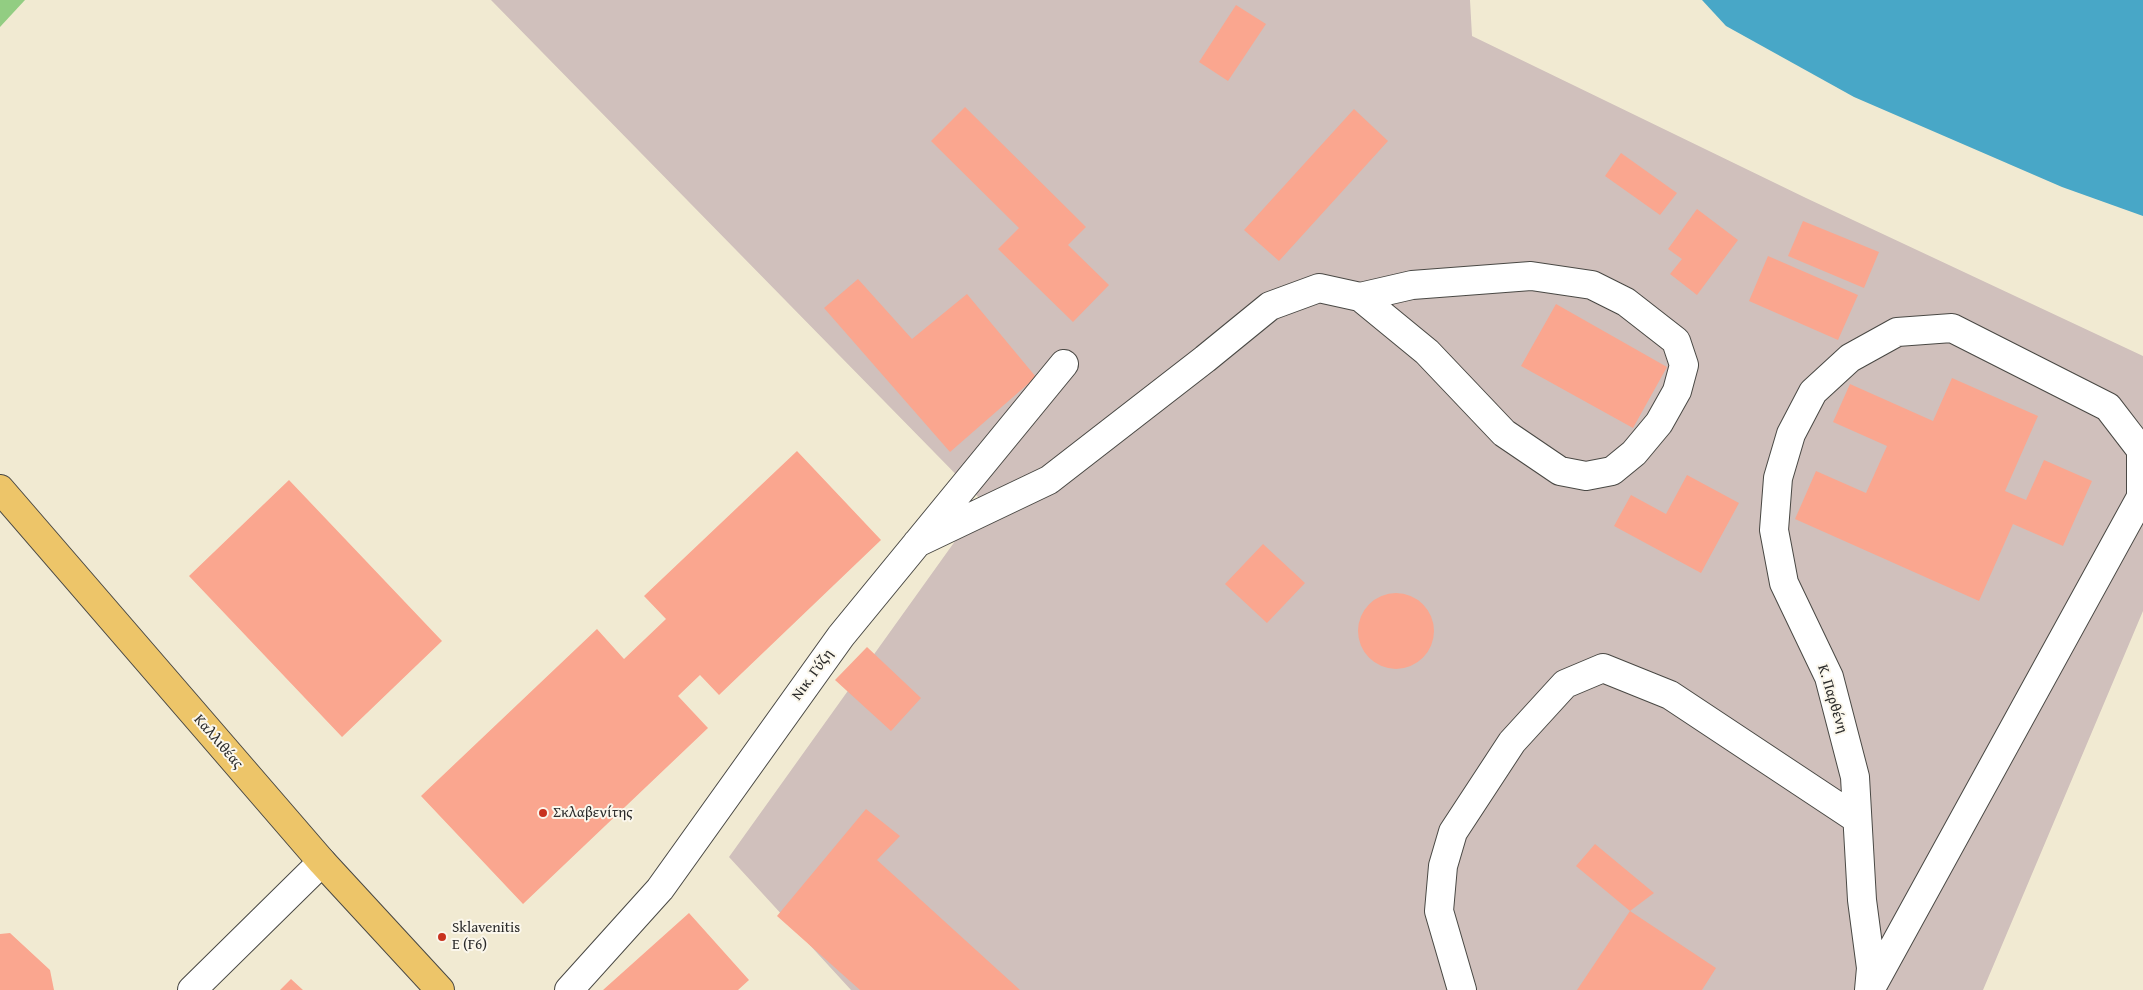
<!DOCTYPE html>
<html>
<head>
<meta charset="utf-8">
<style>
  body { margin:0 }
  canvas { display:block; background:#f1ead2 }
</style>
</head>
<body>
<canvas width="2143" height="990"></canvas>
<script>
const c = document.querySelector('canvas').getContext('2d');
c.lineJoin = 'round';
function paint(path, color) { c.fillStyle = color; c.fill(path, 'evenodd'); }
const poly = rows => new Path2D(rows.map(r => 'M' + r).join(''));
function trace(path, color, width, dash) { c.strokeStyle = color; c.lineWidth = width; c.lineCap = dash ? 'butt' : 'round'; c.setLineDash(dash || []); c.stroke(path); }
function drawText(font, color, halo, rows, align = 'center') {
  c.font = font + ' "Gentium Book Plus",serif'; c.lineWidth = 4; c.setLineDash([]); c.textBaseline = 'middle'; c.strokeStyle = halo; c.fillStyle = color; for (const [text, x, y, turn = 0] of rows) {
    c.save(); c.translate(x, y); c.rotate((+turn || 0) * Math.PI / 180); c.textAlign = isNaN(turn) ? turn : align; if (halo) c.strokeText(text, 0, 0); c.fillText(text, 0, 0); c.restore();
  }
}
const industrial = poly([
  [491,0,1470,0,1472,36,1806,198,2143,356,2143,611,1983,990,851,990,729,857,983,502]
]);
const green = poly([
  [0,0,25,0,0,27]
]);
const water = poly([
  [1702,0,2143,0,2143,216,2062,187,1854,97,1726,26]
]);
const building = poly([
  [1236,5,1266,24,1228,81,1199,62],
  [965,107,1086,227,1068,245,1109,285,1073,322,998,249,1019,228,931,141],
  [1354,109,1388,141,1279,261,1244,230],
  [1621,153,1677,193,1660,215,1605,176],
  [1697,209,1738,240,1697,295,1670,274,1682,259,1668,249],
  [1803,221,1879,252,1864,288,1788,256],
  [1768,256,1858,295,1838,340,1749,301],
  [858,279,912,339,967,294,1036,377,950,452,824,308],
  [1556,304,1667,367,1633,428,1521,366],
  [1952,378,2038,416,2005,491,2026,500,2044,460,2092,481,2063,546,2013,524,1979,601,1795,519,1816,471,1866,493,1887,446,1833,422,1850,384,1933,421],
  [797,451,881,540,719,695,700,675,678,696,708,728,523,904,421,796,597,629,624,659,666,619,644,596],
  [1687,475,1739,503,1701,573,1614,526,1631,495,1666,514],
  [289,480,442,641,342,737,189,576],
  [1263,544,1305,583,1267,623,1225,584],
  '1358 631a38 38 0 1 1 76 0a38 38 0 1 1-76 0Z',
  [867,647,921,698,891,731,835,680],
  [866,809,900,836,877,860,1020,990,860,990,777,916],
  [1595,844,1654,893,1630,911,1716,968,1702,990,1577,990,1630,911,1576,866],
  [689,913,749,980,738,990,603,990],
  [10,933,50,970,54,990,0,990,0,934],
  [291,979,303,990,280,990]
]);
const minor = poly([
  [917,543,1049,480,1205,359,1270,306,1319,288,1360,297,1427,352,1504,433,1560,471,1586,476,1612,471,1634,453,1659,423,1677,391,1684,365,1676,341,1626,302,1592,285,1531,276,1412,285,1360,297],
  [192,990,322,862],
  [569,990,660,889,841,636,1064,364],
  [1462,990,1439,911,1443,866,1453,832,1512,742,1565,684,1603,668,1670,695,1857,819],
  [1869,990,1871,968,1862,900,1855,777,1829,677,1784,583,1774,530,1778,478,1791,434,1813,392,1850,358,1897,332,1952,328,2108,407,2141,450,2141,497,1870,990]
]);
const major = poly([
  [0,489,322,862,440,990]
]);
const markers = [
  [543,813,5,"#c8321e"],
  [442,937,5,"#c8321e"]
];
const streetNames = [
  ["Νικ. Γύζη",813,675,-54],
  ["Κ. Παρθένη",1832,699,73],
  ["Καλλιθέας",218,742,49]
];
const poiNames = [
  ["Σκλαβενίτης",553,813],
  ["Sklavenitis",452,928],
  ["E (F6)",452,945]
];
paint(industrial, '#d0c0bc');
paint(green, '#92cd82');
paint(water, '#48a7c7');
paint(building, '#faa68f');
trace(minor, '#494844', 30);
trace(major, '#494844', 30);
trace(minor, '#fff', 28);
trace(major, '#edc569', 28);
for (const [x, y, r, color] of markers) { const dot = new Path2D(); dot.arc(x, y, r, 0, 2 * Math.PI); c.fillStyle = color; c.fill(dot); trace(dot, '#fbf7ec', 2); }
drawText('15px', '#2b2b2b', '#fbf7ec', streetNames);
drawText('15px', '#2b2b2b', '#fbf7ec', poiNames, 'left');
</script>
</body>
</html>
